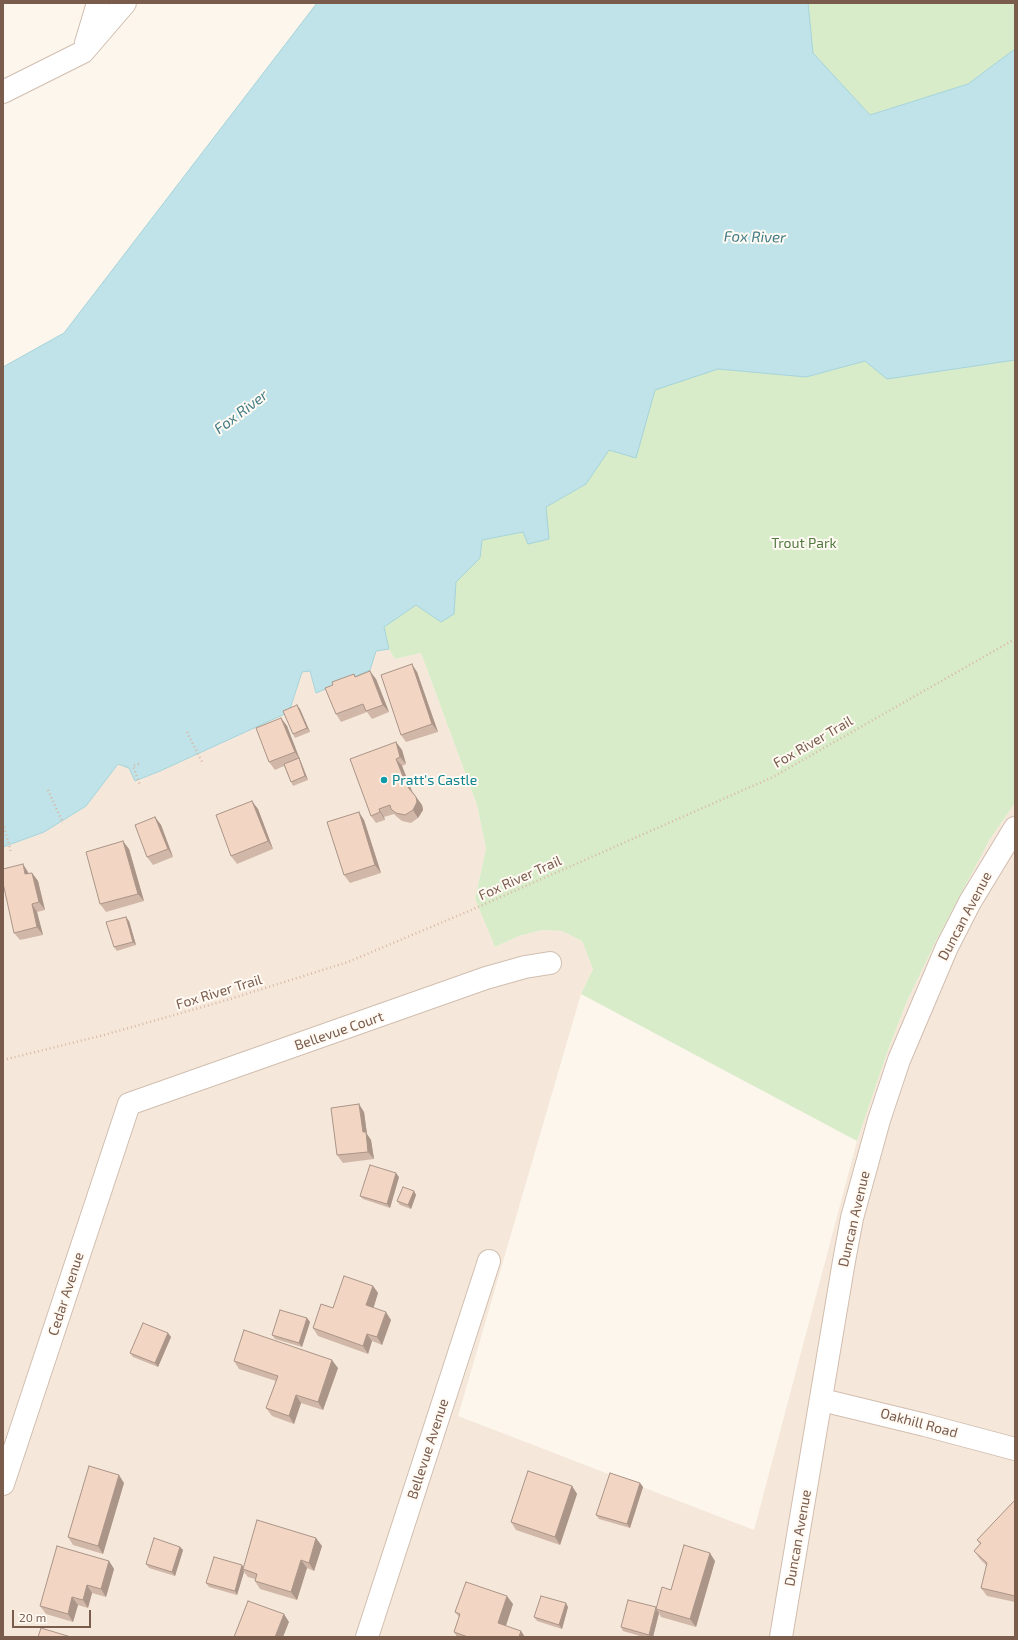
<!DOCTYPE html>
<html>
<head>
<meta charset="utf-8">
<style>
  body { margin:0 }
  #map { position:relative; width:1018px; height:1640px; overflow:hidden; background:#fdf6ec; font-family:"Exo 2",sans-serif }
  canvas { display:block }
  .frame { position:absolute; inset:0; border:4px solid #7a5c4d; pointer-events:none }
  .scale { position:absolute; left:12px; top:1610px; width:79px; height:18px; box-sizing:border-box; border:2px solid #7a5c4d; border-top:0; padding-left:5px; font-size:12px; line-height:14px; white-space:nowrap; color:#7a5c4d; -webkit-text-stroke:3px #fffaf3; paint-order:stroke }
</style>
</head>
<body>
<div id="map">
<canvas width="1018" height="1640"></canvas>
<div class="frame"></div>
<div class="scale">20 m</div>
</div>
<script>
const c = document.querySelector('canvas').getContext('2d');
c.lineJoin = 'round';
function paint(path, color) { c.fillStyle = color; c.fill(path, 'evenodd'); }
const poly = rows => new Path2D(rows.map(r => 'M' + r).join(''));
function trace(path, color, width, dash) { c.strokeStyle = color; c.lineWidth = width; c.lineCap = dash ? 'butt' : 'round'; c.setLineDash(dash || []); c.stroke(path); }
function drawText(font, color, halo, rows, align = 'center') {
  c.font = font + ' "Exo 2",sans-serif'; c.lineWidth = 4; c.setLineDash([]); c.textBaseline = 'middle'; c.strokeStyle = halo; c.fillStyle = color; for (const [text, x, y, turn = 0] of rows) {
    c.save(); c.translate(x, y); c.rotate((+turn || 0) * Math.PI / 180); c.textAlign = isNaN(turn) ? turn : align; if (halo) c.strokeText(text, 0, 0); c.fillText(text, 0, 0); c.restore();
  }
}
const residential = poly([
  [389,649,395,659,421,653,477,805,486,849,475,899,495,947,519,936,542,930,562,931,582,941,593,969,581,994,458,1416,754,1530,857,1141,888,1050,907,1001,936,941,990,839,1015,803,1015,1637,3,1637,3,847,44,832,86,806,118,764,129,768,136,781,160,771,289,712,302,672,310,671,316,693,376,651]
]);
const green = poly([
  [808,3,1015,3,1015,49,968,84,870,115,813,53],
  [1015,360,1015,803,990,839,936,941,907,1001,888,1050,857,1141,581,994,593,969,582,941,562,931,542,930,519,936,495,947,475,899,486,849,477,805,421,653,395,659,389,649,384,627,416,605,441,622,456,582,480,558,482,540,523,532,546,507,586,484,609,449,649,411,655,390,718,369,806,377,865,361,887,379]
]);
const water = poly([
  [317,3,808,3,813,53,870,115,968,84,1015,49,1015,360,887,379,865,361,806,377,718,369,655,390,636,458,609,450,586,484,546,507,549,539,528,544,523,532,482,540,480,558,456,582,454,614,441,622,416,605,384,627,389,649,376,651,370,670,316,693,310,671,302,672,289,712,160,771,135,781,129,768,118,764,86,806,44,832,3,847,3,367,64,333,317,3]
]);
const path = poly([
  [187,732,203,764],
  [139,764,133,766,140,785],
  [48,790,63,823],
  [3,823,11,852],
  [3,1060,104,1035,227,1000,348,962,469,911,773,777,1015,639]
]);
const minor = poly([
  [86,43,98,3],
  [3,92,83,52,125,3],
  [822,1400,925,1425,1015,1449],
  [3,1484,129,1104,486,978,525,967,550,963],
  [367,1637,489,1261]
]);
const tertiary = poly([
  [781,1637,844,1261,852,1218,879,1120,899,1060,947,947,970,902,1015,828]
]);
const wall = poly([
  [417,672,438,732,406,742,401,735],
  [354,674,356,677,376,679,389,712,372,719,367,712,341,722,336,714,333,685],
  [300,709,310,732,295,738,293,734],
  [281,718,287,726,308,780,293,786,291,782,284,766,275,770,269,762],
  [396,742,402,750,406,764,402,766,412,791,422,805,423,810,418,818,411,823,402,821,397,817,394,814,384,817,385,820,376,823,371,816],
  [258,809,273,849,237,864,231,856],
  [155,817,161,825,173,857,153,865,147,857],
  [364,820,381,873,350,883,344,875],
  [129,849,144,901,106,912,100,904],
  [28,872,29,874,32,873,38,881,45,910,37,912,43,935,20,940,14,933],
  [129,921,136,945,117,951,114,947],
  [364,1112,367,1134,371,1140,374,1159,343,1163,337,1155],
  [399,1177,390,1208,363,1199,360,1196],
  [414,1191,416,1195,411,1209,400,1205,397,1201],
  [373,1286,378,1293,373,1308,391,1320,382,1345,372,1341,368,1354,318,1336,313,1328],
  [307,1318,310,1322,302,1347,275,1339,272,1335],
  [168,1333,171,1337,158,1367,133,1357,130,1353],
  [234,1361,338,1368,323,1410,301,1403,294,1424,272,1416,266,1408,276,1381,239,1369],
  [124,1483,103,1554,73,1545,68,1537],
  [640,1483,643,1487,630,1528,599,1519,596,1515],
  [572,1486,577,1494,560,1545,516,1530,511,1522],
  [1015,1500,1015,1602,987,1596,981,1588,987,1566,980,1559,974,1551,980,1544,977,1540],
  [322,1546,314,1571,307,1568,297,1600,260,1589,255,1581,255,1579,248,1577,244,1572,237,1595,209,1587,206,1583,243,1567],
  [180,1547,183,1550,175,1576,149,1568,146,1564],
  [109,1561,114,1569,106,1597,92,1593,88,1608,78,1605,73,1622,46,1614,40,1606],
  [715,1561,696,1627,661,1617,659,1613,653,1637,643,1637,623,1631,621,1627,656,1607,671,1590],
  [513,1604,506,1626,525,1637,457,1637,454,1632,459,1617,455,1612],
  [568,1607,562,1629,537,1621,534,1617]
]);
const shadedWall = poly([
  [412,664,417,672,438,732,432,724],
  [370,671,376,679,389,712,383,705],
  [297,705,300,709,310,732,307,728],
  [281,718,287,726,300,760,295,752],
  [396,742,402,750,406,764,400,757],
  [299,758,301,762,308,780,305,776],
  [396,759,402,766,413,794,407,786],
  [416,797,422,805,423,810,418,818,413,810],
  [252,801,258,809,273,849,268,841],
  [379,809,384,817,385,820,380,812],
  [359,812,364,820,381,873,375,865],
  [155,817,161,825,173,857,168,849],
  [123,841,129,849,144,901,138,894],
  [23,864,28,872,31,882,25,874],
  [32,873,38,881,45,910,39,902],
  [32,904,37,912,43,935,37,927],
  [126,917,129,921,136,945,133,942],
  [359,1104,364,1112,367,1134,371,1140,374,1159,368,1152,363,1132],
  [396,1173,399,1177,390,1208,387,1204],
  [414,1191,416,1195,411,1209,408,1205],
  [373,1286,378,1293,372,1313,366,1305],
  [386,1312,391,1320,382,1345,377,1337],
  [307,1318,310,1322,302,1347,299,1343],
  [168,1333,171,1337,158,1367,155,1363],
  [367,1334,372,1341,368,1354,363,1346],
  [332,1360,338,1368,323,1410,318,1402],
  [296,1395,301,1403,294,1424,289,1416],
  [119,1475,124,1483,103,1554,98,1546],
  [640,1483,643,1487,630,1528,627,1524],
  [572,1486,577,1494,560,1545,555,1537],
  [316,1538,322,1546,314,1571,309,1563],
  [180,1547,183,1550,175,1576,172,1572],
  [710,1553,715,1561,696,1627,690,1619],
  [301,1560,307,1568,297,1600,291,1592],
  [109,1561,114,1569,106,1597,101,1589],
  [242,1565,245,1569,243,1569,244,1572,237,1595,235,1591],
  [87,1585,92,1593,88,1608,83,1600],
  [507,1596,513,1604,504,1631,498,1623],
  [72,1597,78,1605,73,1622,68,1614],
  [566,1603,568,1607,562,1629,559,1625],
  [656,1609,659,1613,653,1637,650,1637,649,1635],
  [284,1614,289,1622,283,1637,275,1637],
  [521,1631,525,1637,519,1637]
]);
const building = poly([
  [412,664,432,724,401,735,381,675,412,664],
  [370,671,383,705,366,711,363,704,336,714,325,688,333,685,332,682,354,674,355,677,370,671],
  [297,705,307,728,293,734,283,711,297,705],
  [281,718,295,752,269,762,256,728,281,718],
  [396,742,400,757,396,759,407,786,416,797,417,802,413,810,405,815,396,813,391,809,390,805,379,809,380,812,371,816,350,759,396,742],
  [299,758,305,776,291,782,284,764,299,758],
  [252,801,268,841,231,856,216,815,252,801],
  [359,812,375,865,344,875,327,822,359,812],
  [155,817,168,849,147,857,135,825,155,817],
  [123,841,138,894,100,904,86,852,123,841],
  [23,864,25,874,32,873,39,902,32,904,37,927,14,933,3,883,3,869,23,864],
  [126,917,133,942,114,947,106,922,126,917],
  [359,1104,363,1132,366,1132,368,1152,337,1155,331,1108,359,1104],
  [370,1165,396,1173,387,1204,360,1196,370,1165],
  [403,1187,414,1191,408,1205,397,1201,403,1187],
  [344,1276,373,1286,366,1305,386,1312,377,1337,367,1334,363,1346,313,1328,321,1304,333,1308,344,1276],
  [280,1310,307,1318,299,1343,272,1335,280,1310],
  [143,1323,168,1333,155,1363,130,1353,143,1323],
  [244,1330,332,1360,318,1402,296,1395,289,1416,266,1408,278,1376,234,1361,244,1330],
  [89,1466,119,1475,98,1546,68,1537,89,1466],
  [528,1471,572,1486,555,1537,511,1522,528,1471],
  [610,1473,640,1483,627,1524,596,1515,610,1473],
  [1015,1500,1015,1596,981,1588,987,1563,974,1551,981,1543,977,1540,1015,1500],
  [257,1520,316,1538,309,1563,301,1560,291,1592,255,1581,257,1574,243,1569,257,1520],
  [154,1538,180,1547,172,1572,146,1564,154,1538],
  [684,1545,710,1553,690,1619,656,1609,662,1587,671,1590,684,1545],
  [57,1546,109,1561,101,1589,87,1585,83,1600,72,1597,68,1614,40,1606,57,1546],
  [214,1557,242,1565,235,1591,206,1583,214,1557],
  [466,1582,507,1596,498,1623,521,1631,519,1637,468,1637,454,1632,460,1614,455,1612,466,1582],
  [541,1596,566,1603,559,1625,534,1617,541,1596],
  [628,1600,656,1607,649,1635,621,1627,628,1600],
  [248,1601,284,1614,275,1637,234,1637,248,1601],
  [41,1628,71,1637,38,1637,41,1628]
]);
const markers = [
  [384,780,4,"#0f9aa8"]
];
const parkNames = [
  ["Trout Park",804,543]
];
const streetNames = [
  ["Fox River Trail",813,742,-30],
  ["Fox River Trail",520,878,-24],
  ["Duncan Avenue",965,916,-62],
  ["Fox River Trail",219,992,-17],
  ["Bellevue Court",339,1031,-19],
  ["Duncan Avenue",854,1219,-77],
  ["Cedar Avenue",66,1294,-72],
  ["Oakhill Road",919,1423,15],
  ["Bellevue Avenue",428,1449,-72],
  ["Duncan Avenue",798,1538,-80]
];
const cultureNames = [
  ["Pratt's Castle",392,780]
];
const waterNames = [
  ["Fox River",755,237,1],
  ["Fox River",241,412,-37]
];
paint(residential, '#f5e8da');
paint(green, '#d8ecc9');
paint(water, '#bfe3e8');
trace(water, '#a5d3da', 1);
trace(minor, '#d1beb0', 24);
trace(tertiary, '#d1beb0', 24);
trace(path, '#d9b8a5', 2.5, [1, 3]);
trace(minor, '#fff', 22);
trace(tertiary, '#fff', 22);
paint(wall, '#d1b7a8');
paint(shadedWall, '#aa9588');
paint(building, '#f3d5c3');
trace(building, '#aa9588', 1);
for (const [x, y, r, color] of markers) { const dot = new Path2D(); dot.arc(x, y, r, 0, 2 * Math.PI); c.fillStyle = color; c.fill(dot); trace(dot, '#fffaf3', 1.5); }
drawText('14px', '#537a41', '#fffaf3', parkNames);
drawText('14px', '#7a5c4d', '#fffaf3', streetNames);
drawText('14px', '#0d838f', '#fffaf3', cultureNames, 'left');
drawText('italic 15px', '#437c86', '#fffaf3', waterNames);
</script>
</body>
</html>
